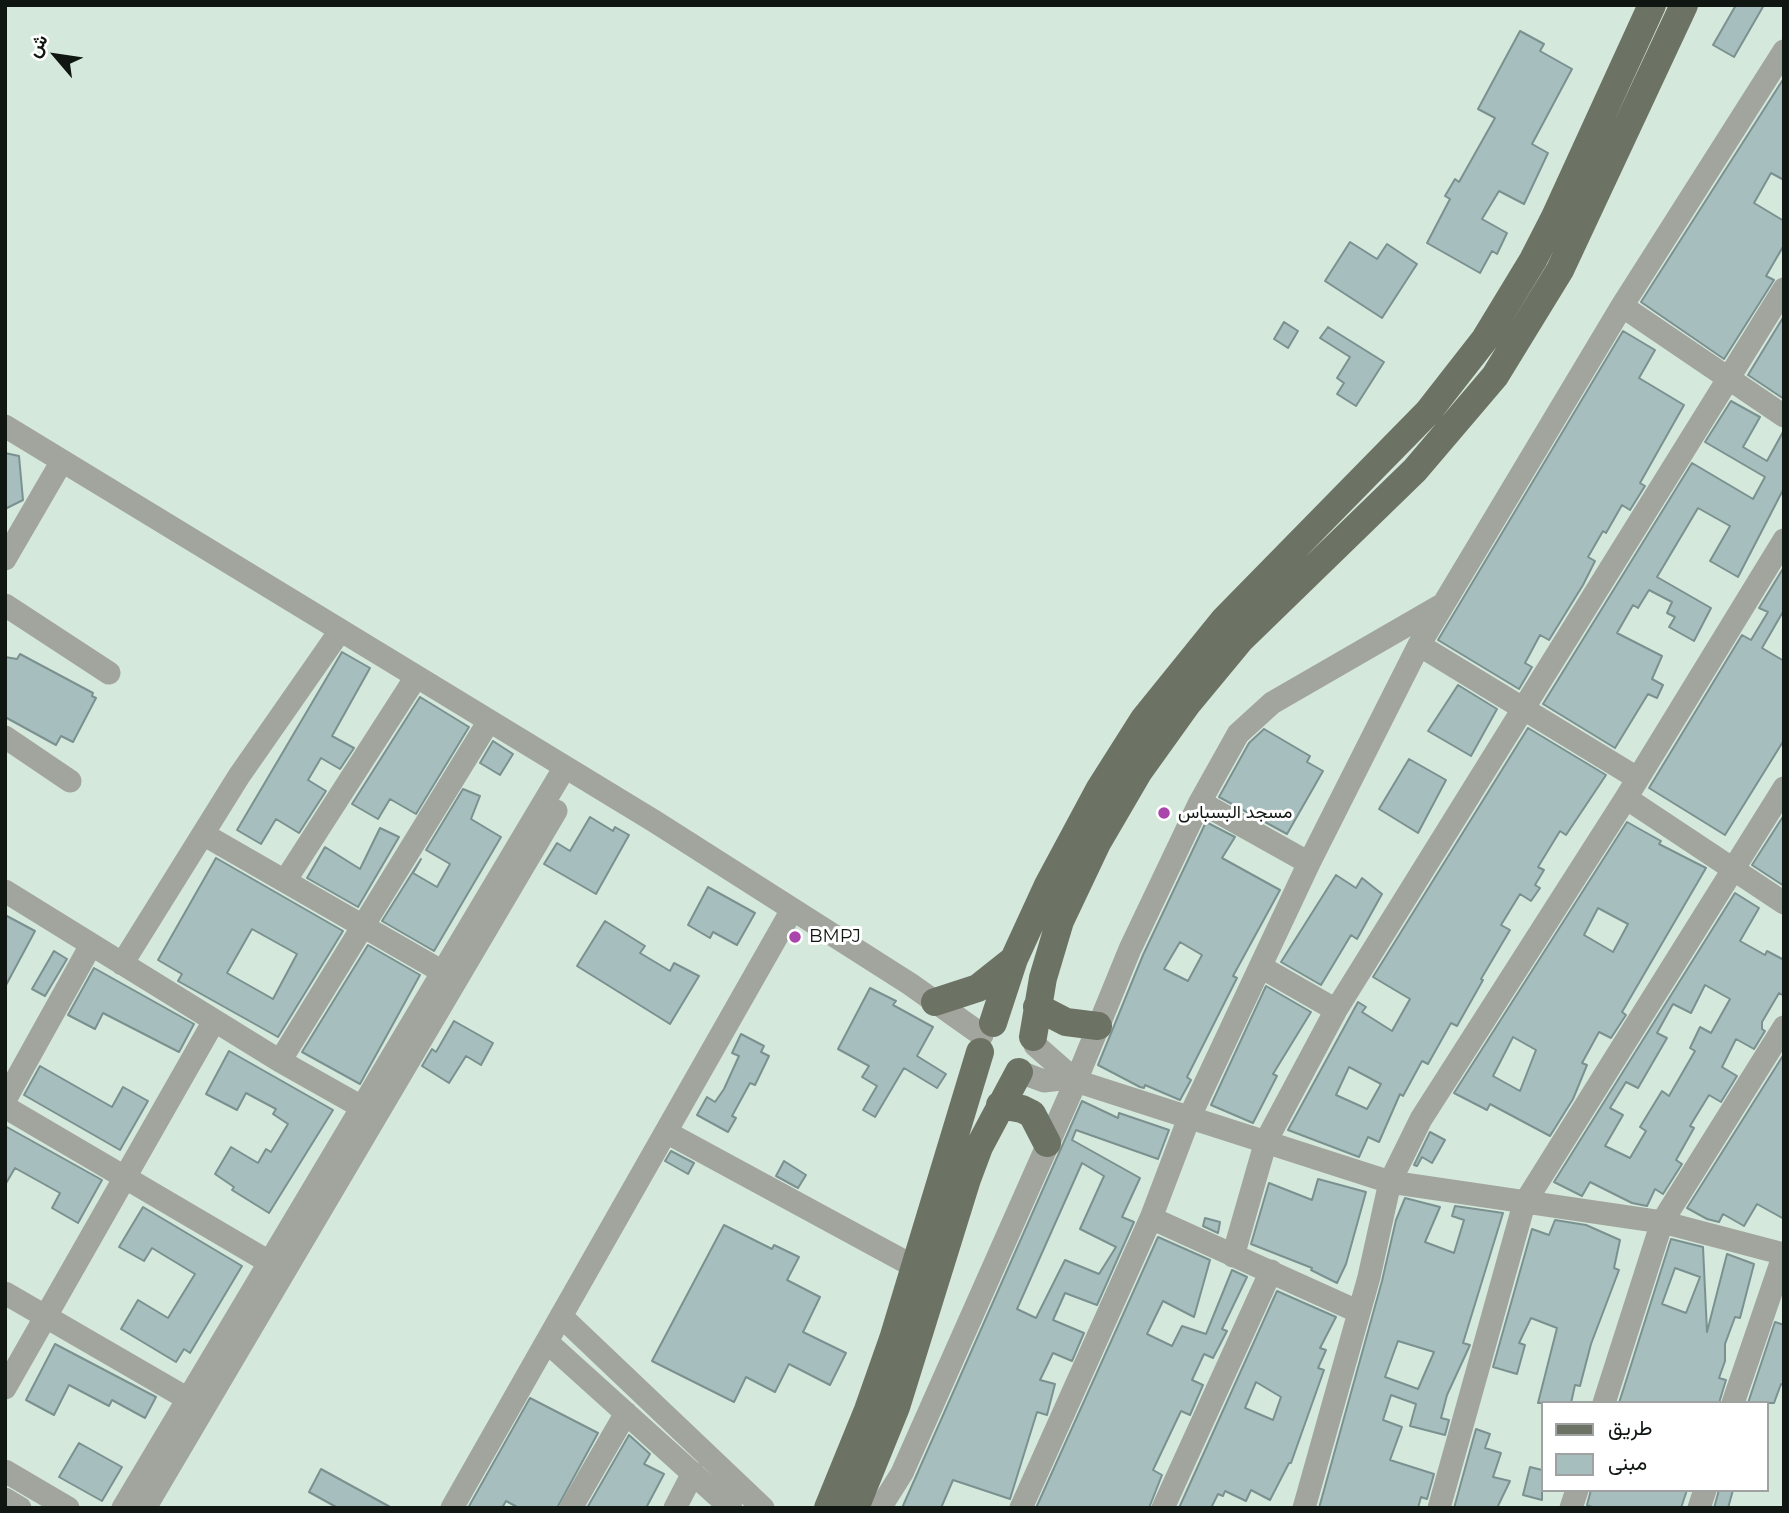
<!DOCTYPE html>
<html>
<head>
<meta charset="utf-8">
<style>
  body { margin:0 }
  #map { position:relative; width:1789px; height:1513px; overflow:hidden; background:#d5e8dc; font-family:Montserrat,Vazirmatn,sans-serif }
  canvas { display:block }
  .frame { position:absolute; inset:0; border:7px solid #101712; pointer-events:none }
  .legend { position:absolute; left:1541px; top:1401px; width:228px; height:91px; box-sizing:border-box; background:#fff; border:2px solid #9fa2a0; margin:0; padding:9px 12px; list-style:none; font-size:21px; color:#101712 }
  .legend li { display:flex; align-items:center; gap:14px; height:35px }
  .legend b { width:35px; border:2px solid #9fa2a0 }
  .north { position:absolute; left:21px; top:21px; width:70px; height:70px; -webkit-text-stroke:5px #fff; paint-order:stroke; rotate:299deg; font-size:19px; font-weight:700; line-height:28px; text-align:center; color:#101712 }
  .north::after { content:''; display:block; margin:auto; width:24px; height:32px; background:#101712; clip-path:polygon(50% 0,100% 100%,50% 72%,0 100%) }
</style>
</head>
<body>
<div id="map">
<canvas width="1789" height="1513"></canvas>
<div class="frame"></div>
<ul class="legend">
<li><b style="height:9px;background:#6d7364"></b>طريق</li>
<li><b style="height:19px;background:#a6bebd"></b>مبنى</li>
</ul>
<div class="north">ش</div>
</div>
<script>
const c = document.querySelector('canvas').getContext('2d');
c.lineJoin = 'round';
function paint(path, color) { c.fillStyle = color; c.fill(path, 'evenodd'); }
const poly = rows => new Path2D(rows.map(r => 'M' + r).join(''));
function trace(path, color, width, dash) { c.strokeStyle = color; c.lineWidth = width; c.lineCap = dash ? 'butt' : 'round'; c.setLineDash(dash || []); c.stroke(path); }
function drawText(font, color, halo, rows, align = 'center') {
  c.font = font + ' Montserrat,Vazirmatn,sans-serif'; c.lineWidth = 6; c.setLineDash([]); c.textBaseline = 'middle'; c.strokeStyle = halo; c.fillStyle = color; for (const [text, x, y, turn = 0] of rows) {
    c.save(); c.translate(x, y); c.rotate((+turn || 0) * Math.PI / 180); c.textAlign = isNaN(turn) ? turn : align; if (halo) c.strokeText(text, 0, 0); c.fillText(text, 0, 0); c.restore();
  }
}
const building = poly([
  [1736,5,1764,5,1734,57,1713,45,1736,5],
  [1520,31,1544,44,1540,51,1572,69,1532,144,1548,153,1524,204,1499,191,1482,219,1507,233,1497,254,1492,251,1480,273,1427,243,1450,199,1445,196,1455,179,1459,182,1495,118,1478,109,1520,31],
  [1784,78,1784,180,1771,173,1754,203,1784,221,1784,245,1766,276,1774,280,1724,359,1641,302,1784,78],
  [1350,242,1377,259,1387,244,1417,264,1382,318,1325,281,1350,242],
  [1784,316,1784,399,1748,375,1784,316],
  [1284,322,1298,331,1288,348,1274,339,1284,322],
  [1328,327,1384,362,1356,406,1337,394,1344,383,1337,378,1350,357,1320,338,1328,327],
  [1623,331,1655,350,1639,378,1684,405,1640,483,1645,486,1630,510,1622,505,1606,533,1603,531,1588,557,1595,561,1583,585,1549,640,1540,635,1525,663,1532,667,1519,689,1438,640,1623,331],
  [1731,401,1760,417,1743,447,1767,461,1784,430,1784,488,1738,577,1710,561,1730,526,1698,508,1657,577,1711,608,1694,641,1669,627,1675,617,1667,613,1672,602,1649,590,1638,608,1633,605,1617,633,1662,656,1652,679,1663,685,1657,698,1648,694,1615,748,1543,704,1692,463,1753,499,1765,477,1705,442,1731,401],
  [5,453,19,456,23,500,5,509,5,453],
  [1784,567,1784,610,1762,648,1784,661,1784,740,1725,835,1649,788,1742,635,1751,640,1768,612,1759,608,1784,567],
  [342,652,370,668,332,736,354,748,340,769,321,758,308,780,326,791,299,833,276,819,261,844,237,830,342,652],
  [20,654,93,693,92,696,96,698,73,742,61,736,56,745,5,717,5,657,17,659,20,654],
  [1458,685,1497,709,1471,756,1428,731,1458,685],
  [420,697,469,727,416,814,390,799,378,819,352,804,420,697],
  [1528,728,1606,775,1566,835,1560,831,1538,867,1544,870,1535,885,1540,888,1531,901,1520,894,1501,925,1510,930,1481,979,1483,980,1457,1026,1451,1023,1428,1064,1422,1061,1403,1096,1400,1094,1379,1142,1368,1137,1359,1157,1288,1130,1358,1002,1366,1007,1362,1012,1392,1031,1410,999,1373,977,1528,728],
  [1349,1067,1381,1084,1367,1109,1336,1095,1349,1067],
  [1264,729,1310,756,1307,762,1323,771,1287,834,1219,797,1249,743,1264,729],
  [493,741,513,754,500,775,480,763,493,741],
  [1409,759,1446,780,1418,833,1379,809,1409,759],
  [463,789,480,796,471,819,501,837,434,951,382,921,421,859,413,873,437,887,450,864,426,850,463,789],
  [1784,815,1784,886,1752,865,1784,815],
  [590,817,613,831,615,827,629,835,596,894,544,864,557,843,570,851,590,817],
  [1206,822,1235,837,1222,858,1280,890,1233,976,1237,978,1187,1077,1191,1080,1180,1100,1145,1085,1144,1088,1140,1087,1098,1065,1143,955,1206,822],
  [1180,942,1202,955,1188,981,1164,969,1180,942],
  [1627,822,1661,841,1659,844,1706,868,1622,1012,1626,1015,1611,1038,1599,1032,1582,1063,1587,1065,1573,1099,1550,1136,1490,1104,1487,1110,1454,1093,1627,822],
  [1598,908,1628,924,1613,952,1584,935,1598,908],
  [1513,1037,1536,1050,1520,1091,1493,1076,1513,1037],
  [380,828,399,837,358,907,307,878,325,847,360,869,380,828],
  [216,858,343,931,278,1037,178,981,182,974,158,960,216,858],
  [252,929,297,954,273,999,227,973,252,929],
  [1336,875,1356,888,1362,878,1382,894,1357,939,1351,935,1321,985,1281,962,1336,875],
  [708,887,755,913,737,945,713,932,710,938,688,925,708,887],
  [1735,893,1759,908,1740,941,1765,955,1767,951,1784,960,1784,996,1779,993,1762,1022,1762,1029,1765,1031,1754,1049,1736,1039,1722,1067,1737,1076,1721,1102,1709,1095,1690,1126,1694,1128,1676,1160,1682,1164,1663,1194,1655,1189,1647,1206,1632,1203,1590,1182,1582,1196,1554,1182,1735,893],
  [1705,985,1730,999,1711,1033,1700,1027,1690,1048,1695,1051,1669,1096,1662,1091,1640,1127,1646,1131,1630,1158,1605,1146,1623,1115,1610,1108,1626,1082,1638,1088,1667,1038,1657,1033,1673,1004,1691,1013,1705,985],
  [5,915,35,931,5,987,5,915],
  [605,921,645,946,640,953,670,971,674,963,699,976,670,1024,577,966,605,921],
  [368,945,420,975,360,1084,302,1052,368,945],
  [54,951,67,959,45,996,32,989,54,951],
  [94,968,194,1024,179,1052,103,1013,95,1029,68,1015,94,968],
  [1266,986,1311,1012,1273,1074,1277,1076,1253,1123,1211,1105,1266,986],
  [870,988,896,1001,893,1005,933,1027,917,1056,946,1074,937,1088,904,1068,875,1117,863,1110,877,1086,862,1077,869,1066,838,1049,870,988],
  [454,1021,493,1043,481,1065,466,1056,449,1083,422,1066,432,1049,436,1052,454,1021],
  [741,1034,764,1046,761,1052,769,1056,755,1085,750,1083,732,1116,736,1118,728,1132,697,1115,707,1097,715,1102,724,1089,739,1056,732,1053,741,1034],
  [229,1051,333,1110,269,1213,232,1190,234,1187,215,1174,231,1147,258,1163,266,1149,271,1152,288,1124,273,1114,276,1109,246,1093,237,1110,206,1094,229,1051],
  [1784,1054,1784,1219,1757,1204,1744,1226,1723,1214,1719,1222,1707,1219,1687,1208,1784,1054],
  [40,1066,112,1107,123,1087,148,1101,120,1150,24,1095,40,1066],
  [1082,1101,1118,1118,1119,1113,1169,1130,1158,1159,1076,1130,1072,1140,1140,1178,1122,1217,1134,1222,1097,1305,1065,1293,1053,1320,1084,1333,1072,1361,1053,1353,1040,1380,1055,1384,1047,1415,1037,1412,1010,1499,953,1480,941,1508,902,1508,1082,1101],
  [1082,1163,1104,1176,1080,1229,1116,1247,1099,1274,1065,1260,1036,1318,1017,1309,1082,1163],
  [5,1126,102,1180,78,1223,52,1208,60,1193,15,1168,5,1185,5,1126],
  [1430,1132,1445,1140,1432,1163,1422,1157,1417,1166,1414,1165,1430,1132],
  [671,1151,694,1163,688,1174,665,1161,671,1151],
  [784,1161,806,1175,798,1188,776,1176,784,1161],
  [1318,1179,1366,1192,1346,1264,1337,1283,1311,1270,1312,1268,1251,1244,1269,1183,1312,1200,1318,1179],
  [1405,1198,1440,1207,1425,1242,1454,1253,1464,1220,1452,1216,1455,1206,1503,1213,1463,1343,1470,1345,1447,1395,1441,1418,1449,1420,1445,1435,1410,1426,1416,1404,1391,1395,1383,1420,1402,1427,1390,1460,1434,1474,1427,1499,1421,1497,1418,1508,1319,1508,1382,1281,1396,1220,1405,1198],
  [1398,1341,1434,1352,1418,1389,1385,1377,1398,1341],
  [143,1207,242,1266,190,1353,184,1349,176,1362,121,1329,138,1300,168,1318,195,1274,152,1248,144,1261,119,1247,143,1207],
  [1205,1218,1220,1222,1218,1233,1203,1226,1205,1218],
  [1555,1220,1586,1225,1620,1240,1614,1268,1619,1270,1591,1344,1580,1386,1575,1385,1571,1403,1538,1403,1557,1328,1531,1318,1519,1343,1525,1345,1517,1374,1493,1367,1532,1229,1549,1235,1555,1220],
  [724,1225,772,1249,774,1245,799,1257,787,1280,820,1297,803,1332,846,1353,830,1385,789,1364,775,1392,746,1377,734,1402,652,1361,724,1225],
  [1158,1237,1210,1260,1194,1317,1163,1301,1147,1334,1172,1346,1182,1326,1206,1334,1232,1270,1247,1277,1222,1329,1227,1331,1213,1358,1204,1354,1192,1380,1203,1385,1190,1415,1181,1411,1153,1470,1162,1475,1149,1508,1036,1508,1158,1237],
  [1671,1239,1703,1247,1707,1332,1727,1254,1754,1264,1740,1318,1735,1317,1725,1344,1725,1361,1719,1378,1726,1380,1719,1403,1619,1403,1671,1239],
  [1675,1268,1700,1277,1686,1313,1662,1304,1675,1268],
  [1277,1291,1336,1317,1320,1348,1326,1350,1318,1368,1324,1370,1291,1463,1289,1463,1270,1500,1251,1490,1246,1501,1225,1491,1223,1496,1218,1494,1211,1508,1179,1508,1277,1291],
  [1256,1382,1281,1397,1273,1420,1245,1408,1256,1382],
  [1775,1322,1784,1325,1784,1385,1781,1384,1774,1403,1748,1403,1775,1322],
  [55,1344,156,1397,145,1418,112,1400,109,1406,69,1385,54,1415,26,1400,55,1344],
  [530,1398,598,1433,557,1508,519,1508,506,1501,502,1508,468,1508,530,1398],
  [1476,1429,1490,1434,1485,1448,1501,1453,1493,1477,1510,1481,1497,1508,1454,1508,1476,1429],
  [629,1435,650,1454,644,1464,664,1474,646,1508,587,1508,629,1435],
  [79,1443,122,1467,102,1501,59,1477,79,1443],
  [1530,1467,1542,1470,1542,1500,1523,1495,1530,1467],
  [321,1469,392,1508,338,1508,309,1492,321,1469],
  [1591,1490,1687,1490,1681,1508,1594,1508,1587,1505,1591,1490],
  [1719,1490,1733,1490,1728,1508,1714,1508,1719,1490]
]);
const minor = poly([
  [1622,306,1784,416],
  [5,426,654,821,910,984,982,1035],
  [5,559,62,461],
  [5,605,109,673],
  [1419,645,1637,778],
  [5,737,70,781],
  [1626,798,1784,903],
  [1200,802,1309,863],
  [203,834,441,971],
  [285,881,416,677],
  [5,891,280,1061,374,1114],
  [122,964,239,776,340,631],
  [1261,967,1336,1010],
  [1035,1045,1076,1081,1390,1182,1662,1222,1784,1254,1733,1403],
  [280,1061,489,721],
  [1020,1072,1044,1081,1069,1078],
  [5,1100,91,945],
  [5,1107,269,1262],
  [666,1132,913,1266],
  [1151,1218,1359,1312],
  [1233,1256,1266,1141,1336,1010,1784,289],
  [5,1293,188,1399],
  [561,1316,763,1508],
  [547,1342,731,1508],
  [5,1388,214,1021],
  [1604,1403,1662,1222,1784,1027],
  [5,1471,68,1508],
  [5,1499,20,1508],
  [123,1508,565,767],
  [145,1508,556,811],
  [452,1508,792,910],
  [571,1508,626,1413],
  [675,1508,693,1473],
  [880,1508,902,1473,1076,1081,1130,949,1200,802,1238,734,1272,703,1440,606],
  [1021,1508,1151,1218,1189,1118,1309,863,1419,645,1622,306,1784,51],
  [1163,1508,1271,1271],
  [1304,1508,1369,1277,1390,1182,1421,1119,1626,798,1784,540],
  [1439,1508,1524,1204,1784,788],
  [1571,1508,1577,1490],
  [1699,1508,1705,1490]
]);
const major = poly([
  [935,1002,978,988,1012,961],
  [1037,1007,1066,1022,1098,1026],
  [993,1023,1014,959,1048,885,1099,790,1144,719,1224,620,1428,412,1485,339,1533,260,1554,219,1652,5],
  [1033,1037,1043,978,1060,921,1097,843,1139,771,1187,704,1240,640,1415,470,1495,376,1560,270,1684,5],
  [1000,1105,1022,1109,1032,1114,1047,1143],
  [828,1508,868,1410,893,1339,980,1052],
  [855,1508,896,1407,967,1179,979,1147,1019,1072]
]);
const markers = [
  [1164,813,7,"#a945ab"],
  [795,937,7,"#a945ab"]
];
const poiNames = [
  ["مسجد البسباس",1178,813],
  ["BMPJ",809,937]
];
paint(building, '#a6bebd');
trace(building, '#7a9190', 2);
trace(minor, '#a2a59d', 23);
trace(major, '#6d7364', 28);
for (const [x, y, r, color] of markers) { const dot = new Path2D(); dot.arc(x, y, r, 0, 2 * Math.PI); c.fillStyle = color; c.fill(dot); trace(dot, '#fff', 2.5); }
drawText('18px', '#101712', '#fff', poiNames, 'left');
</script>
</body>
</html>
